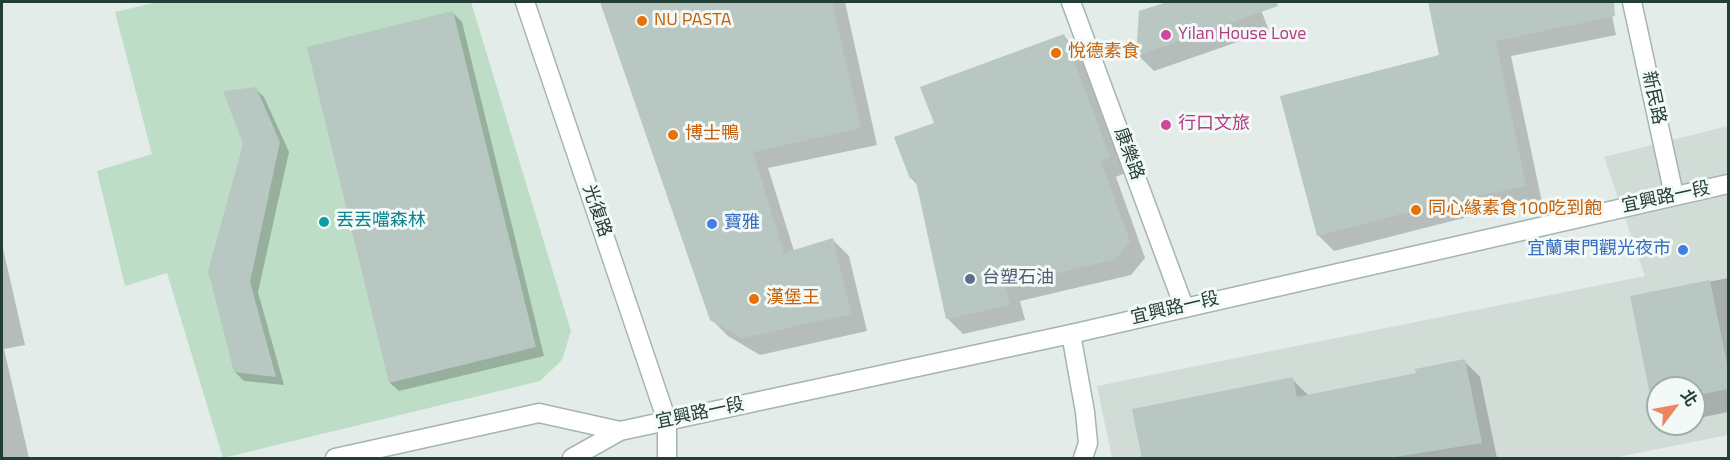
<!DOCTYPE html>
<html>
<head>
<meta charset="utf-8">
<style>
  body { margin:0 }
  #map { position:relative; width:1730px; height:460px; overflow:hidden; background:#e3ece8; font-family:"Titillium Web","Noto Sans TC",sans-serif }
  canvas { display:block }
  .frame { position:absolute; inset:0; border:3px solid #233d37; pointer-events:none }
  .north { position:absolute; left:1646px; top:376px; width:60px; height:60px; box-sizing:border-box; background:#f3f9f6; border:2px solid #a0aeaa; border-radius:50%; rotate:58deg; font-size:16px; font-weight:700; line-height:24px; text-align:center; color:#233d37 }
  .north::after { content:''; display:block; margin:auto; width:21px; height:27px; background:#ed8660; clip-path:polygon(50% 0,100% 100%,50% 72%,0 100%) }
</style>
</head>
<body>
<div id="map">
<canvas width="1730" height="460"></canvas>
<div class="frame"></div>
<div class="north">北</div>
</div>
<script>
const c = document.querySelector('canvas').getContext('2d');
c.lineJoin = 'round';
function paint(path, color) { c.fillStyle = color; c.fill(path, 'evenodd'); }
const poly = rows => new Path2D(rows.map(r => 'M' + r).join(''));
function trace(path, color, width, dash) { c.strokeStyle = color; c.lineWidth = width; c.lineCap = dash ? 'butt' : 'round'; c.setLineDash(dash || []); c.stroke(path); }
function drawText(font, color, halo, rows, align = 'center') {
  c.font = font + ' "Titillium Web","Noto Sans TC",sans-serif'; c.lineWidth = 6; c.setLineDash([]); c.textBaseline = 'middle'; c.strokeStyle = halo; c.fillStyle = color; for (const [text, x, y, turn = 0] of rows) {
    c.save(); c.translate(x, y); c.rotate((+turn || 0) * Math.PI / 180); c.textAlign = isNaN(turn) ? turn : align; if (halo) c.strokeText(text, 0, 0); c.fillText(text, 0, 0); c.restore();
  }
}
const built = poly([
  [1728,126,1728,435,1613,458,1112,458,1097,386,1645,276,1604,157],
  [1658,388,1694,388,1694,424,1658,424]
]);
const green = poly([
  [158,2,471,2,571,331,562,360,540,381,223,458,167,273,125,286,97,171,152,154,115,12]
]);
const shadow = poly([
  [601,2,845,2,877,145,768,168,794,251,832,239,849,256,867,331,760,355,728,336,711,319],
  [1171,2,1258,2,1269,31,1154,71,1138,55,1141,12],
  [1429,2,1609,2,1616,35,1511,56,1542,202,1456,220,1334,251,1318,235,1441,56],
  [453,13,462,22,544,356,399,391,390,383],
  [1064,36,1080,52,1125,173,1116,177,1145,258,1131,275,1020,301,1025,320,963,334,947,318,918,186,911,178,935,124],
  [255,88,264,97,289,152,258,292,284,385,244,381,235,372,244,144],
  [2,244,25,345,4,349,29,458,2,458],
  [1728,278,1728,412,1694,419,1694,388,1658,388,1658,408,1653,403,1632,297],
  [1464,361,1480,377,1497,458,1143,458,1292,379,1309,396,1418,374]
]);
const building = poly([
  [600,2,832,2,861,128,753,152,784,253,833,238,851,314,742,338,710,320],
  [1167,2,1277,2,1278,6,1136,56,1139,11],
  [1428,2,1614,2,1615,16,1496,41,1526,186,1439,204,1317,236,1280,96,1439,55],
  [453,11,536,347,389,383,307,47],
  [1064,34,1110,157,1101,161,1130,242,1115,259,1005,286,1010,305,946,319,915,177,910,179,894,137,934,123,920,87],
  [256,87,280,142,250,282,276,377,234,372,208,271,243,144,223,91],
  [1710,280,1728,369,1728,389,1694,396,1694,388,1658,388,1658,403,1652,404,1630,296],
  [1465,359,1482,443,1383,459,1142,459,1132,409,1293,377,1297,397,1416,373,1415,369]
]);
const service = poly([
  [1071,334,1085,412,1088,443,1083,458],
  [667,458,667,421]
]);
const minor = poly([
  [525,2,667,421],
  [1071,2,1184,307],
  [1632,2,1674,195]
]);
const tertiary = poly([
  [335,458,539,413,620,431],
  [572,458,620,431,1071,334,1728,184]
]);
const markers = [
  [642,21,6,"#e8710a"],
  [1166,35,6,"#d1479c"],
  [1056,53,6,"#e8710a"],
  [1166,125,6,"#d1479c"],
  [673,135,6,"#e8710a"],
  [1416,210,6,"#e8710a"],
  [324,222,6,"#0f9aa8"],
  [712,224,6,"#3f7fe0"],
  [1683,250,6,"#3f7fe0"],
  [970,279,6,"#5c6f8a"],
  [754,299,6,"#e8710a"]
];
const foodNames = [
  ["NU PASTA",654,21],
  ["悅德素食",1068,53],
  ["博士鴨",685,135],
  ["同心緣素食100吃到飽",1428,210],
  ["漢堡王",766,299]
];
const hotelNames = [
  ["Yilan House Love",1178,35],
  ["行口文旅",1178,125]
];
const streetNames = [
  ["新民路",1653,98,78],
  ["康樂路",1128,154,70],
  ["宜興路一段",1666,198,-12],
  ["光復路",596,211,71],
  ["宜興路一段",1175,309,-13],
  ["宜興路一段",700,414,-12]
];
const cultureNames = [
  ["丟丟噹森林",336,222]
];
const shopNames = [
  ["寶雅",724,224],
  ["宜蘭東門觀光夜市",1671,250,"right"]
];
const serviceNames = [
  ["台塑石油",982,279]
];
paint(built, '#d1dcd7');
paint(green, '#bdddc6');
paint(shadow, '#0003');
paint(building, '#b8c7c1');
trace(service, '#a6b4af', 21);
trace(minor, '#a6b4af', 21);
trace(tertiary, '#a6b4af', 21);
trace(service, '#fff', 18);
trace(minor, '#fff', 18);
trace(tertiary, '#fff', 18);
for (const [x, y, r, color] of markers) { const dot = new Path2D(); dot.arc(x, y, r, 0, 2 * Math.PI); c.fillStyle = color; c.fill(dot); trace(dot, '#f3f9f6', 2); }
drawText('18px', '#c56008', '#f3f9f6', foodNames, 'left');
drawText('18px', '#b23c85', '#f3f9f6', hotelNames, 'left');
drawText('18px', '#233d37', '#f3f9f6', streetNames);
drawText('18px', '#0d838f', '#f3f9f6', cultureNames, 'left');
drawText('18px', '#366cbe', '#f3f9f6', shopNames, 'left');
drawText('18px', '#4e5e75', '#f3f9f6', serviceNames, 'left');
</script>
</body>
</html>
